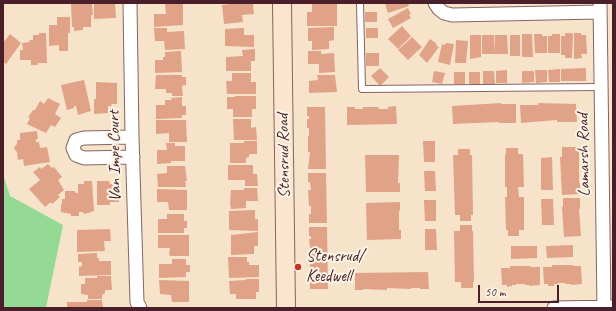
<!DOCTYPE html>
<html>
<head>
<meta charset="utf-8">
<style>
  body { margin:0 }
  #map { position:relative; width:616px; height:311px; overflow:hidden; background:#f7e3ca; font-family:Caveat,sans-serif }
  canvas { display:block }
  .frame { position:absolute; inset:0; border:4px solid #4a1f2b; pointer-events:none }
  .scale { position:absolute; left:478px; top:285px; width:81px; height:18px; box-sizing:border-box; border:2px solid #4a1f2b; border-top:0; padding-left:5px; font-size:12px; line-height:14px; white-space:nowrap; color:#4a1f2b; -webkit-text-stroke:3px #fcf5e5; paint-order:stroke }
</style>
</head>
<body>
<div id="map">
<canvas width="616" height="311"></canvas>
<div class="frame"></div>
<div class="scale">50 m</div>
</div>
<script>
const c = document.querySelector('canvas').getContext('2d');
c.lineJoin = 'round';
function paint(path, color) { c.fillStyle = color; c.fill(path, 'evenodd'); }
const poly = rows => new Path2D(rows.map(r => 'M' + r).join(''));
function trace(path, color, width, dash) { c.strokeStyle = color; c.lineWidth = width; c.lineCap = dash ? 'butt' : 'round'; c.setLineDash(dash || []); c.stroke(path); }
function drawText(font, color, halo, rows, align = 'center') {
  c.font = font + ' Caveat,sans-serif'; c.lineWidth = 4; c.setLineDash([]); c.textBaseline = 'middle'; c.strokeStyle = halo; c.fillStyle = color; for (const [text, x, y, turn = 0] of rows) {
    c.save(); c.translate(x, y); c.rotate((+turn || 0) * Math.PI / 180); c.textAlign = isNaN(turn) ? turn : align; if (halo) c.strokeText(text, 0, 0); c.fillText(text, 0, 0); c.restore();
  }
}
const green = poly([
  [3,174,10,196,63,225,46,308,3,308]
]);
const building = poly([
  [71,3,92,3,93,15,91,15,91,27,83,27,83,30,74,31,74,27,72,27],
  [94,3,115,3,116,18,94,19],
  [239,3,253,3,254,14,242,15,243,22,224,24,222,5],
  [387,3,408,3,409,6,388,13,385,4],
  [165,4,183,4,183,25,154,27,154,14,166,14],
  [312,4,337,4,337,26,307,26,307,12,312,12],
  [408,8,411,14,409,15,411,18,393,28,388,19],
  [365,12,377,12,377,22,365,22],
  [57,17,70,17,70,33,68,33,68,51,59,51,59,45,49,46,49,25,57,25],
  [402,26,411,36,398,49,388,39],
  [334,27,334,40,329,41,329,49,312,50,312,41,308,41,308,28],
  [154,28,167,28,167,32,184,31,185,49,165,50,164,41,155,41],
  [244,28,244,35,254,35,254,47,225,46,225,29],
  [366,28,378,28,378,38,366,38],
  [39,33,46,33,47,63,38,63,38,65,31,65,31,60,20,60,20,50,23,50,22,43,30,42,29,40,33,40,33,35,39,35],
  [565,33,572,33,573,35,572,58,565,58,565,55,561,55,561,36,565,36],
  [574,33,581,33,581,35,586,35,587,54,581,54,582,58,574,59],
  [10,34,21,43,6,64,3,62,3,43],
  [522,34,532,34,533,57,522,57],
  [534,34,542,34,542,36,547,36,547,53,535,53],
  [552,34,560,34,560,53,548,53,548,36,552,36],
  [470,35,481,35,481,57,470,59],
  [482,35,494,35,495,54,482,54],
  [495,35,507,35,508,54,495,54],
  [510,35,520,35,520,56,510,56],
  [412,37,422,47,408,60,398,50],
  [430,39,437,44,436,45,439,47,427,63,419,55],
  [456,40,468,41,466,63,455,63],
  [446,43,454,44,450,65,438,62,442,44,445,45],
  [255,49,255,61,251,61,251,71,226,71,226,57,243,56,242,50],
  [181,51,182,72,155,73,155,60,163,60,163,57,165,57,165,52],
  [308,51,321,51,321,54,334,53,335,72,319,73,319,64,308,64],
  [366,53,379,53,379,66,366,66],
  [380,68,389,77,380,86,371,76],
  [586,68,586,81,561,81,561,69],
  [560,69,560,82,549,82,548,70],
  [507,70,507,83,496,83,496,71],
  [535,70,547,70,547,82,536,83],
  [434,71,445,73,442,84,432,82],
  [483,71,494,71,495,84,483,84],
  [522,71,534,71,534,82,522,83],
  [454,72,465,72,465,84,454,84],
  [469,72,480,72,480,84,469,84],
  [232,73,251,73,251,82,256,82,256,94,227,94,226,81,232,81],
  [156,75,182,75,182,77,186,77,186,85,182,86,183,96,172,96,172,93,166,93,166,89,155,89],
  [317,75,335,75,337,92,309,93,309,81,318,80],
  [84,80,91,111,78,115,76,106,74,106,74,108,67,110,61,85],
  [96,82,117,83,117,104,111,104,112,106,108,106,108,113,94,114,94,99,96,99],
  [235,96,256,96,256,109,252,109,252,117,233,117,233,109,227,109,227,97,235,97],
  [182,97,182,106,186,106,186,115,182,115,182,118,156,119,156,105,165,105,165,100,172,100,171,98],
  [48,98,60,104,55,114,61,118,55,127,51,125,46,133,27,124,30,118,28,117,33,110,35,110,40,101,44,104],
  [501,103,501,104,516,104,516,123,499,123,499,122,453,124,452,106],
  [538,103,576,104,577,122,557,122,557,120,521,123,520,105,538,105],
  [396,106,397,124,347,125,347,107,355,107,355,109,363,109,363,107,378,107,379,109,388,109,388,107],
  [307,107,325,107,326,169,308,169,310,152,308,152,308,136,309,136,309,128,307,128,307,119,309,119,309,116,307,116],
  [233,119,251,119,251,128,256,127,257,140,234,140],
  [156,120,186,120,187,142,169,142,169,133,156,134],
  [37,131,38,139,36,139,36,142,39,142,40,148,47,147,50,162,24,166,23,159,18,160,17,152,15,150,14,147,17,144,17,140,20,140,20,133],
  [244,141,257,141,257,154,249,154,249,157,246,158,246,163,230,163,230,143,244,143],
  [423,141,435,141,435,162,424,162],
  [166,143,175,143,175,146,185,146,185,161,171,161,171,163,157,164,157,150,167,150],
  [562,147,579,147,579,183,580,183,580,194,562,195,560,157,562,157],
  [506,148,518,148,518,154,523,154,524,187,518,187,519,197,524,197,524,230,519,230,519,236,508,236,508,230,506,230,505,197,507,197,507,187,505,187,505,154,506,154],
  [458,149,470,149,470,155,472,155,473,215,471,215,471,221,460,221,460,215,455,215,453,155,458,155],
  [365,155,399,155,398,183,400,183,400,192,366,192],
  [552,157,553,190,541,190,541,158],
  [48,164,52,168,54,167,62,177,58,180,64,190,58,195,60,197,52,204,51,202,45,207,29,189,40,180,33,172,40,167,41,169],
  [228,165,253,165,253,174,257,174,258,186,245,186,245,180,228,180],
  [167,166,185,166,187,181,185,181,186,187,158,187,157,174,167,173],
  [424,171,435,171,436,191,425,191],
  [308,173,326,173,327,223,309,223,309,214,311,214,311,206,309,206,308,190,311,190,310,182,308,182],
  [84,181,92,181,94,211,85,214,82,212,79,212,79,216,71,216,71,214,61,212,61,204,62,204,62,199,65,199,65,191,75,191,75,193,78,193,78,184,84,184],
  [97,181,109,181,110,184,119,184,119,202,110,202,110,205,97,205],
  [244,188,257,188,258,201,246,201,246,208,231,209,230,203,231,190,244,190],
  [157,189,187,190,187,210,169,210,168,202,157,202],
  [563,198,580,198,580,209,579,209,581,236,564,237,562,207,563,207],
  [541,199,553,199,554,225,542,225],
  [424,200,436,200,436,221,425,221],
  [400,202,400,211,399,211,399,230,401,230,401,239,367,240,366,203],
  [255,210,255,219,258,219,258,231,229,230,229,211],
  [167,214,184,214,184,221,187,221,187,228,184,228,184,233,158,233,158,219,167,219],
  [460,225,472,225,472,231,473,231,474,282,473,282,473,288,461,288,461,282,455,282,454,231,460,231],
  [309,227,327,227,328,289,310,289,310,280,312,280,312,271,310,271,310,256,312,256,312,248,310,248,309,239,311,239,311,236,309,236],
  [110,229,111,241,104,241,105,251,77,252,77,230],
  [425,229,436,229,437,250,425,250],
  [258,232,258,246,254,246,254,254,231,255,231,235],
  [158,235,189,235,189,256,171,256,169,255,170,248,158,248],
  [573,245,573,257,547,258,546,246],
  [511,246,537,246,537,258,511,259],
  [97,253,97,258,99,258,99,261,111,261,111,275,79,276,79,267,82,266,82,262,78,262,78,254],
  [228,257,247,257,247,262,249,262,249,265,259,265,259,277,229,278],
  [172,259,186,259,186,265,190,265,190,272,186,272,186,277,159,278,159,264,172,264],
  [552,265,573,265,573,266,581,266,582,284,571,285,571,284,565,284,565,283,558,283,558,284,554,284,554,286,548,286,548,284,544,284,543,267,552,267],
  [510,266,530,266,531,267,540,267,540,285,529,286,529,285,525,285,525,284,516,284,516,285,512,285,512,286,507,287,507,285,502,285,501,268,510,268],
  [428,272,429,289,420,289,420,288,411,288,411,289,387,288,387,290,363,289,363,290,355,290,355,273],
  [97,276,111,276,112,290,105,290,105,293,102,295,102,299,88,299,88,295,81,294,81,284,85,284,85,278,97,278],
  [246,279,259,279,259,292,256,292,256,299,236,299,236,294,230,294,229,281,246,280],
  [159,280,189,281,189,302,172,302,171,295,160,294],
  [87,300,102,300,103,308,67,308,67,302,87,302]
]);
const lane = poly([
  [360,3,362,89,601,87]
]);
const street = poly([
  [130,3,132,137,137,302,140,308],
  [435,3,439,9,444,13,452,15,600,12],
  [600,3,604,308],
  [132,137,84,138,76,140,73,148,76,155,84,158,133,157],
  [554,308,613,307]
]);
const secondary = poly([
  [282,3,286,308]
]);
const markers = [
  [298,267,4,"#c8321e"]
];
const streetNames = [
  ["Lamarsh Road",584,155,-91],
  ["Van Impe Court",115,156,-91],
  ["Stensrud Road",284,156,-91]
];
const poiNames = [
  ["Stensrud/",306,257],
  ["Keedwell",306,277]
];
paint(green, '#95da94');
paint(building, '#e0a388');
trace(lane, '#876463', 8);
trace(street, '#876463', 15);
trace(secondary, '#876463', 20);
trace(lane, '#fff', 6);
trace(street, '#fff', 13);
trace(secondary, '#fce5cf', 18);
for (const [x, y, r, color] of markers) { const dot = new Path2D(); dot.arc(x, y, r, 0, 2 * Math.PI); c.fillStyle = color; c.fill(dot); trace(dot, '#fcf5e5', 1.5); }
drawText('17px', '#4a1f2b', '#fcf5e5', streetNames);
drawText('17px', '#4a1f2b', '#fcf5e5', poiNames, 'left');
</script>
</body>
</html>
